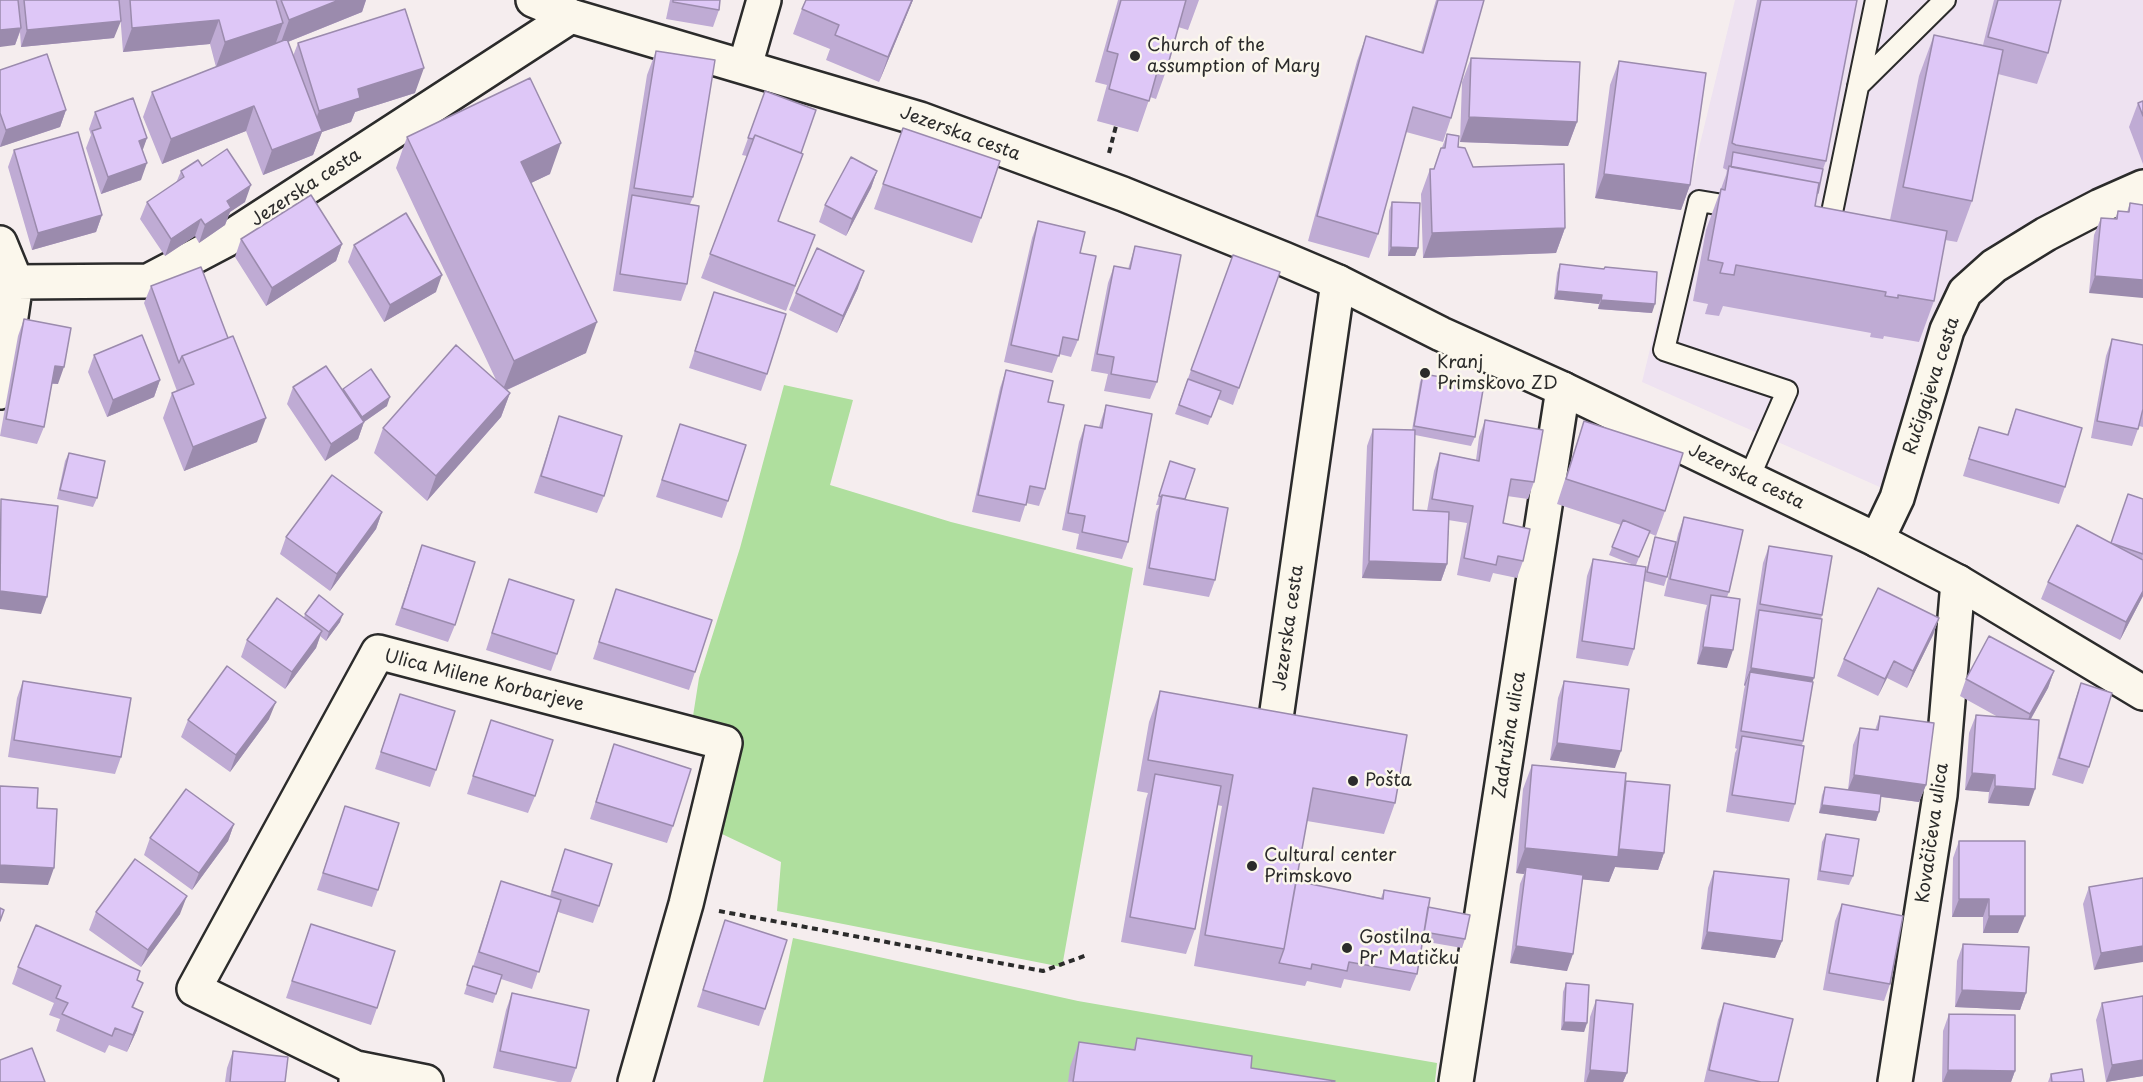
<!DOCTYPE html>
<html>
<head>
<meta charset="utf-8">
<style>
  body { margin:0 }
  canvas { display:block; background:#f5edee }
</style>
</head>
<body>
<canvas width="2143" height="1082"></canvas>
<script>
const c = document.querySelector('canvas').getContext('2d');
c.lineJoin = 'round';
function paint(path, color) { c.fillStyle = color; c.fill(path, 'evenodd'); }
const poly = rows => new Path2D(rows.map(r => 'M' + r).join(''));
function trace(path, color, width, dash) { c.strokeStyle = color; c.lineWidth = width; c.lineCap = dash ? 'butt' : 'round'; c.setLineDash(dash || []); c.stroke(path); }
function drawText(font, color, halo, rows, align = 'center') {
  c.font = font + ' "Playpen Sans",sans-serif'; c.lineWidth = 5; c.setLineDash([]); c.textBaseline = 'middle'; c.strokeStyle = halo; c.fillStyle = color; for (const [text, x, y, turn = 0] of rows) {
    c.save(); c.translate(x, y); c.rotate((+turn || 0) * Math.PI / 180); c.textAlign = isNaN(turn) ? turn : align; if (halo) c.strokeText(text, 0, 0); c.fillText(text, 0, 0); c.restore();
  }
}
const built = poly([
  [1735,0,2143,0,2143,172,1932,334,1882,488,1642,382]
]);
const green = poly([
  [784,385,853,400,830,485,951,522,1133,568,1062,967,777,911,781,862,722,834,744,739,693,716,699,678,740,548],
  [793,938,1078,1001,1437,1063,1435,1082,763,1082]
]);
const path = poly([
  [1109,153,1116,126],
  [719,911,1043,971,1087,955]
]);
const lane = poly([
  [1858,86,1945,0],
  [1741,208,1699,201,1664,350,1787,391,1749,478],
  [1817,220,1830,222,1876,0]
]);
const street = poly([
  [745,66,764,0],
  [0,243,16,282,0,392],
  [16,282,148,281,226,240,571,16],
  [1877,540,1897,498,1947,330,1965,292,1994,266,2046,234,2100,206,2143,187],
  [1275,725,1338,282],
  [356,1068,426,1082],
  [356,1082,356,1068,194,989,378,652,725,743,686,904,635,1082],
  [1456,1082,1563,389],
  [1895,1082,1940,795,1958,582]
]);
const secondary = poly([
  [533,0,571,16,920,119,1123,194,1284,259,1338,282,1441,334,1563,389,1877,540,1958,582,2143,693]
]);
const wall = poly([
  [0,0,119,0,114,38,21,47,20,32,15,45],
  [119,0,366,0,362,12,288,42,293,56,298,43,415,93,355,112,351,122,322,132,313,155,263,175,246,131,162,164,143,117,152,92,216,67,210,44,123,52],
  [670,0,720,0,719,10,713,27,666,19],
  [913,0,879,82,826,60,830,49,793,34,802,9],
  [1118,0,1199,0,1188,30,1178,27,1167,68,1156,99,1150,97,1138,132,1097,121,1107,85,1095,82],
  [1436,0,1484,0,1451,118,1443,142,1406,132,1378,234,1369,258,1308,241,1357,61,1366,36,1421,52],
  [1757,0,1857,0,1826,161,1823,169,1815,206,1890,220,1919,76,1934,35,1983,45,1994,0,2061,0,2048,53,2037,84,1998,74,1972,201,1957,242,1945,240,1934,301,1919,342,1884,336,1883,339,1870,337,1871,333,1723,306,1719,316,1705,314,1708,304,1693,301,1706,230,1726,175,1727,170,1723,168],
  [656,51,693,197,690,204,687,284,681,301,613,291,647,75],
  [1471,58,1577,122,1568,146,1460,142,1462,82],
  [1619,61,1690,185,1681,210,1595,198,1610,85],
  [0,70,66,110,60,127,0,147],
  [765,91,801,153,778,221,815,235,786,311,701,278,747,156,742,155],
  [2143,101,2143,164,2129,127,2138,103],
  [95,112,147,138,142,150,141,180,101,194,86,148,91,135,89,129],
  [903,128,981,218,972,243,874,209],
  [1447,134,1458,147,1473,167,1565,228,1556,253,1423,258,1421,194,1430,169,1434,169],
  [407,137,550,174,531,183,586,353,507,390,510,393,501,417,427,501,374,453,383,428,497,382,396,168],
  [14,150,102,215,96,232,32,250,8,167],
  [202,166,245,202,230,212,225,225,199,243,195,236,165,256,140,219,147,202,176,183,181,171],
  [877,171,871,188,846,236,819,222,825,205],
  [1392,202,1418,248,1415,256,1388,256,1389,211],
  [2130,203,2143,205,2089,293,2094,235,2101,218,2115,219,2118,211,2127,212],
  [1038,221,1080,253,1078,340,1071,357,1059,354,1052,373,1004,362,1032,238],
  [241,239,342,244,336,261,266,306,235,257],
  [354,245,436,292,384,322,348,262],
  [1135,246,1157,382,1150,399,1104,391,1108,374,1091,371,1108,283,1114,266,1128,269],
  [1233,255,1280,272,1233,405,1218,399,1208,425,1175,414],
  [1560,264,1652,313,1598,309,1599,304,1554,299,1557,273],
  [151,286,257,442,184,471,163,418,172,393,177,391,144,303],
  [858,288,837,333,789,310,796,293],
  [714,292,767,374,761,391,689,368],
  [24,319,58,384,52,384,44,427,37,444,0,436,18,336],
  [2112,339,2143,345,2143,427,2139,426,2132,446,2091,438,2106,356],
  [94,355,160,380,154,397,107,417,88,372],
  [1006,370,1048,402,1045,489,1039,506,1026,503,1020,522,972,512,1000,388],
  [1423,374,1475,437,1471,446,1415,435,1413,510,1427,511,1434,471,1440,453,1476,460,1479,437,1485,420,1534,482,1528,499,1507,496,1503,523,1523,561,1517,578,1493,573,1490,582,1457,575,1467,523,1448,520,1447,564,1441,581,1362,578,1367,446,1373,429,1412,430,1420,382],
  [293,387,342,390,387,406,364,422,358,439,325,461,287,404],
  [1106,405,1128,542,1122,559,1076,549,1079,534,1062,530,1079,442,1085,425,1099,427],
  [2016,409,2065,487,2059,504,1963,476,1973,444,1979,427,2007,435],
  [559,416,604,496,597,513,534,493],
  [1584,421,1665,511,1656,536,1649,533,1636,565,1646,572,1655,537,1667,577,1664,586,1644,581,1634,649,1628,666,1576,658,1587,576,1593,559,1634,565,1609,555,1621,525,1557,504],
  [680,424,728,501,722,518,656,497],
  [69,453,97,498,93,507,57,499,65,461],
  [1170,461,1185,499,1215,580,1209,597,1143,585,1156,512,1159,505,1156,505],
  [2143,499,2143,596,2120,640,2041,599,2048,582,2111,543],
  [382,512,376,529,330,591,280,554,286,537],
  [1684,517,1729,592,1727,597,1727,668,1697,664,1705,612,1707,605,1664,596,1678,534],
  [422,545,455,625,448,642,395,625],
  [1769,546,1822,615,1821,619,1803,741,1802,746,1795,804,1789,822,1726,812,1735,753,1737,749,1735,748,1744,690,1745,686,1744,685,1763,563],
  [509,579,557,654,551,671,486,650],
  [616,589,695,672,689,690,593,659],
  [305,614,340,622,326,641,320,636,316,648,285,689,241,657,247,640,304,618],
  [1939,618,1933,635,1907,688,1887,678,1878,696,1837,676,1844,659],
  [2054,671,2048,688,2031,719,2029,806,1988,803,1989,792,1965,790,1969,733,1976,715,1998,717,1960,696,1966,679],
  [23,681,121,757,115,774,8,757,17,698],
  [1564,681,1615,768,1550,760,1558,698],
  [2081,683,2089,767,2083,784,2052,775,2075,700],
  [1160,691,1395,803,1384,834,1307,821,1296,881,1381,898,1384,890,1428,907,1465,939,1462,948,1422,941,1417,974,1410,991,1344,979,1341,988,1307,981,1305,986,1194,966,1222,806,1217,805,1195,929,1186,954,1121,942,1146,799,1148,793,1137,791,1149,722],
  [400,694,436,770,430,787,375,769],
  [1880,716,1926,785,1919,802,1881,797,1879,812,1876,821,1819,813,1822,795,1825,787,1848,790,1853,745,1860,728,1875,730],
  [269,719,230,772,181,737,188,720],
  [491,720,535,796,528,813,467,794],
  [614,744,673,826,667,843,590,819],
  [1532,765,1626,781,1664,853,1658,870,1615,867,1609,882,1583,879,1567,971,1510,963,1520,884,1524,874,1516,873,1523,789],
  [345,806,378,890,372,907,317,890],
  [234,824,228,841,192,890,144,855,150,838],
  [1826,834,1853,876,1849,885,1817,880,1822,842],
  [1959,841,2018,933,1983,933,1983,917,1952,917,1953,858],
  [565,849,599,906,593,923,558,912,532,989,501,979,493,1003,464,994,501,881,550,896],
  [1714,871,1782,941,1775,958,1701,949,1708,888],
  [2143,878,2094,970,2083,904,2089,887],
  [1842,904,1890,984,1884,1001,1823,990,1835,921],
  [96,912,180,914,141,967,89,930],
  [725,920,765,1009,759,1026,697,1007],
  [311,924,377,1008,371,1025,286,998],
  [1963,944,2026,993,2020,1010,1955,1007,1957,961],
  [18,967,137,980,143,983,133,1008,137,1030,127,1052,109,1045,105,1053,56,1031,60,1019,49,1015,54,1003,12,984],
  [1566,983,1587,1023,1584,1032,1561,1030,1563,992],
  [512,993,576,1068,571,1082,558,1082,493,1068,506,1010],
  [2143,996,2143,1076,2106,1082,2096,1020,2102,1003],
  [1596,1000,1627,1073,1623,1082,1584,1082,1590,1017],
  [1724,1003,1778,1082,1704,1082,1718,1020],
  [1949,1014,2015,1071,2011,1082,1942,1082,1943,1031],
  [1137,1038,1251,1068,1334,1082,1068,1082,1070,1067,1079,1042,1133,1050],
  [233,1051,285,1082,225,1082,227,1068],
  [2051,1074,2084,1082,2048,1082]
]);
const shadedWall = poly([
  [339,0,366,0,362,12,280,45,289,20],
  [912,0,913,0,879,82,888,57],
  [219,20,210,44,123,52,132,28],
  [121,21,114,38,21,47,27,30],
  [283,23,274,48,216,67,225,42],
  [21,28,15,45,0,47,0,30],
  [424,68,415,93,355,112,351,122,322,132,313,155,263,175,272,150,310,135,319,111,358,89],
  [254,106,246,131,162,164,171,139],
  [66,110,60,127,0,147,6,130],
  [1469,117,1577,122,1568,146,1460,142],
  [147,138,141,155,139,141],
  [561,143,550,174,510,193,521,162],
  [147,163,141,180,101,194,108,177],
  [877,171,871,188,846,236,852,219],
  [1604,174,1690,185,1681,210,1595,198],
  [251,185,245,202,230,212,225,225,199,243,205,225,227,201],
  [102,215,96,232,32,250,38,233],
  [201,219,195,236,165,256,171,239],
  [1565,228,1556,253,1423,258,1432,233],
  [342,244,336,261,266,306,272,288],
  [1391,247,1418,248,1415,256,1388,256],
  [864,271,858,288,837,333,843,316],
  [442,275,436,292,384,322,390,305],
  [2095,276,2143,280,2143,298,2089,293],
  [1557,291,1602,295,1599,304,1554,299],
  [1601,300,1655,304,1652,313,1598,309],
  [597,322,586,353,502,392,514,361],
  [55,366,64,367,58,384,49,383],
  [160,380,154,397,107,417,113,400],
  [510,393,501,417,427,501,436,476],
  [390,397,387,406,364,422,358,439,325,461,331,444,359,425,362,417],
  [266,418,257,442,184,471,193,447],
  [382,512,376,529,330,591,337,574],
  [1369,561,1447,564,1441,581,1362,578],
  [0,591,47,597,41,614,0,609],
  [2143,591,2143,596,2120,640,2126,622],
  [343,614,340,622,326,641,329,632],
  [1939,618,1933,635,1907,688,1913,671],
  [322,631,316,648,285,689,292,672],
  [1703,647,1733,650,1727,668,1697,664],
  [1894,661,1887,678,1878,696,1885,679],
  [1751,668,1814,678,1807,695,1750,672,1745,686,1744,685],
  [2054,671,2048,688,2024,731,2030,714],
  [276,702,269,719,230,772,236,755],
  [1557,743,1621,751,1615,768,1550,760],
  [1972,773,1995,775,1989,792,1965,790],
  [1854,775,1926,785,1919,802,1847,792],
  [1995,786,2035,789,2029,806,1988,803],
  [1822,805,1879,812,1876,821,1819,813],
  [234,824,228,841,192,890,199,873],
  [1525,848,1618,849,1664,853,1658,870,1615,867,1609,882,1525,874,1526,867,1524,874,1516,873],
  [0,865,54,868,48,885,0,883],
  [187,896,180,914,141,967,148,950],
  [1959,899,1989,899,1983,917,1952,917],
  [1989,916,2025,916,2018,933,1983,933],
  [1707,932,1782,941,1775,958,1701,949],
  [1516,946,1573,954,1567,971,1510,963],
  [2143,946,2143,962,2094,970,2101,953],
  [1962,990,2026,993,2020,1010,1955,1007],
  [143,1012,137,1030,127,1052,133,1035],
  [1564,1022,1587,1023,1584,1032,1561,1030],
  [2143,1060,2143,1076,2106,1082,2112,1065],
  [1590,1070,1627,1073,1623,1082,1586,1082],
  [1948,1070,2015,1071,2011,1082,1943,1082]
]);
const building = poly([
  [0,0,18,0,21,28,0,30,0,0],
  [24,0,119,0,121,21,27,30,24,0],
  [130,0,276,0,283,23,225,42,219,20,132,28,130,0],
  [281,0,339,0,289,20,281,0],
  [673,0,720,0,719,10,673,2,673,0],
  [806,0,912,0,888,57,835,35,839,25,802,9,806,0],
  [1121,0,1186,0,1167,68,1159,65,1149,101,1109,89,1118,54,1107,51,1121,0],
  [1438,0,1484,0,1451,118,1413,107,1378,234,1317,216,1366,36,1423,53,1438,0],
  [1761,0,1857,0,1826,161,1736,145,1732,143,1761,0],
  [1998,0,2061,0,2048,53,1988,37,1998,0],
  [405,9,424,68,358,89,360,98,319,111,298,43,405,9],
  [1934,35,2003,50,1972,201,1903,187,1934,35],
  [287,39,322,131,272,150,254,106,171,139,152,92,287,39],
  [656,51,715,60,693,197,634,188,656,51],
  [47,54,66,110,6,130,0,113,0,70,47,54],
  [1471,58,1580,62,1577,122,1469,117,1471,58],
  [1619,61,1706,73,1690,185,1604,174,1619,61],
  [530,78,561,143,521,162,597,322,514,361,407,137,530,78],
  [765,91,816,110,801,153,755,135,753,139,748,138,765,91],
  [133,98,147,138,139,141,147,163,108,177,92,131,101,128,95,112,133,98],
  [2143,101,2143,116,2138,103,2143,101],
  [903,128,1000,161,981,218,883,184,903,128],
  [78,132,102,215,38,233,14,150,78,132],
  [1447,134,1459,136,1458,147,1465,148,1473,167,1564,164,1565,228,1432,233,1430,169,1434,169,1441,148,1445,148,1447,134],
  [755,135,803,154,778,221,815,235,795,286,710,254,755,135],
  [227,149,251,185,227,201,231,208,205,225,201,219,171,239,147,202,184,177,181,171,198,160,202,166,227,149],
  [1733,152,1823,169,1818,193,1819,183,1731,167,1733,152],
  [851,157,877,171,852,219,825,205,851,157],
  [1729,166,1819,183,1815,206,1947,231,1934,301,1898,295,1898,298,1885,296,1886,292,1736,265,1734,275,1720,273,1723,263,1708,260,1721,189,1725,190,1729,166],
  [311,195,342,244,272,288,241,239,311,195],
  [632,195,699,206,687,284,620,274,632,195],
  [1392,202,1420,203,1418,248,1391,247,1392,202],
  [2130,203,2143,205,2143,280,2095,276,2101,218,2117,219,2118,211,2129,212,2130,203],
  [406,213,442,275,390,305,354,245,406,213],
  [1038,221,1085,232,1080,253,1096,256,1078,340,1063,337,1059,356,1011,345,1038,221],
  [1135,246,1181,255,1157,382,1111,374,1114,357,1097,354,1114,266,1130,269,1135,246],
  [817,248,864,271,843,316,796,293,817,248],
  [1233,255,1280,272,1239,388,1191,370,1233,255],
  [1560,264,1604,269,1605,267,1657,272,1655,304,1601,300,1602,295,1557,291,1560,264],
  [201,267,228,338,182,356,179,363,151,286,201,267],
  [714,292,786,314,767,374,695,351,714,292],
  [24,319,71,328,64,367,55,366,44,427,6,419,24,319],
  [142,335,160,380,113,400,94,355,142,335],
  [233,336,266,418,193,447,172,393,194,384,182,356,233,336],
  [2112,339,2143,345,2143,409,2138,429,2097,421,2112,339],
  [456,345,510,393,436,476,383,428,456,345],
  [326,366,364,422,331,444,293,387,326,366],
  [371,369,390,397,362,417,343,389,371,369],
  [1006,370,1053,381,1048,402,1064,405,1045,489,1030,486,1026,505,978,495,1006,370],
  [1423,374,1484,384,1475,437,1414,426,1423,374],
  [1188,379,1221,391,1211,417,1179,405,1188,379],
  [1106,405,1152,414,1128,542,1082,532,1085,516,1068,513,1085,425,1102,428,1106,405],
  [2016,409,2082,428,2065,487,1969,459,1979,427,2008,435,2016,409],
  [559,416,622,436,604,496,541,476,559,416],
  [1485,420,1543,430,1534,482,1511,479,1503,523,1530,529,1523,561,1498,556,1496,565,1464,558,1473,506,1432,499,1440,453,1479,461,1485,420],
  [1584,421,1683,453,1665,511,1566,479,1584,421],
  [680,424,746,445,728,501,662,480,680,424],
  [1373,429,1415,430,1413,510,1449,512,1447,564,1369,561,1373,429],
  [69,453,105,461,97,498,60,490,69,453],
  [1170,461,1195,469,1185,499,1162,495,1162,497,1159,496,1170,461],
  [332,475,382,512,337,574,286,537,332,475],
  [2128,494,2143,499,2143,554,2111,543,2128,494],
  [1162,495,1228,508,1215,580,1149,568,1162,495],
  [1,499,58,506,47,597,0,591,1,499],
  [1684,517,1743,530,1729,592,1670,579,1684,517],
  [1623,520,1650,531,1639,557,1612,547,1623,520],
  [2077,525,2143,560,2143,591,2126,622,2048,582,2077,525],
  [1655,537,1676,542,1667,577,1647,572,1655,537],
  [422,545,475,562,455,625,402,608,422,545],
  [1769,546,1832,556,1822,615,1760,604,1769,546],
  [1593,559,1646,567,1634,649,1582,641,1593,559],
  [509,579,574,600,557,654,492,633,509,579],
  [1878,588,1939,618,1913,671,1894,661,1885,679,1844,659,1878,588],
  [616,589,712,620,695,672,599,642,616,589],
  [319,595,343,614,329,632,305,614,319,595],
  [1711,595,1740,599,1733,650,1703,647,1711,595],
  [277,598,322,631,292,672,247,640,277,598],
  [1759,610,1822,619,1814,678,1751,668,1759,610],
  [1989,636,2054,671,2030,714,1966,679,1989,636],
  [227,666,276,702,236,755,188,720,227,666],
  [1750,672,1813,682,1803,741,1741,731,1750,672],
  [23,681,131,698,121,757,14,740,23,681],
  [1564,681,1629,689,1621,751,1557,743,1564,681],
  [2081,683,2112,693,2089,767,2059,758,2081,683],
  [1160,691,1407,735,1395,803,1313,788,1284,949,1205,935,1233,775,1148,760,1160,691],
  [400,694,455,711,436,770,381,752,400,694],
  [1976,715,2039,720,2035,789,1995,786,1995,775,1972,773,1976,715],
  [1880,716,1934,723,1926,785,1854,775,1860,728,1878,730,1880,716],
  [491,720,553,740,535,796,473,776,491,720],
  [1742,736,1804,746,1795,804,1732,795,1742,736],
  [614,744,691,769,673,826,596,802,614,744],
  [1532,765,1626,773,1618,857,1525,848,1532,765],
  [1155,774,1221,786,1195,929,1130,917,1155,774],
  [1626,781,1670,785,1664,853,1619,849,1626,781],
  [0,786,38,788,37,808,57,809,54,868,0,865,0,786],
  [1825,787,1881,794,1879,812,1822,805,1825,787],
  [186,789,234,824,199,873,150,838,186,789],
  [345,806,399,823,378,890,323,873,345,806],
  [1826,834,1859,839,1853,876,1820,871,1826,834],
  [1959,841,2025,841,2025,916,1989,916,1989,899,1959,899,1959,841],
  [565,849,612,864,599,906,552,891,565,849],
  [135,859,187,896,148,950,96,912,135,859],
  [1526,867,1583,875,1573,954,1516,946,1526,867],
  [1714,871,1789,879,1782,941,1707,932,1714,871],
  [2143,878,2143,946,2101,953,2089,887,2143,878],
  [501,881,561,900,539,972,479,952,501,881],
  [1296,881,1383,899,1384,890,1430,898,1417,974,1349,962,1347,971,1312,964,1311,969,1279,963,1284,949,1296,881],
  [1842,904,1903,916,1890,984,1829,973,1842,904],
  [1428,907,1470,915,1465,939,1424,932,1428,907],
  [0,908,4,910,0,921,0,908],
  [725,920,787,940,765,1009,703,990,725,920],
  [311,924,395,951,377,1008,292,981,311,924],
  [36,925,140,971,137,980,143,983,132,1007,143,1012,133,1035,115,1028,112,1036,62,1014,68,1003,56,998,61,986,18,967,36,925],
  [1963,944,2029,947,2026,993,1962,990,1963,944],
  [473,966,502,975,496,994,467,985,473,966],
  [1566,983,1589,985,1587,1023,1564,1022,1566,983],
  [512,993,589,1010,576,1068,500,1051,512,993],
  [2143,996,2143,1060,2112,1065,2102,1003,2143,996],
  [1596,1000,1633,1004,1627,1073,1590,1070,1596,1000],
  [1724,1003,1793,1019,1778,1082,1761,1082,1709,1070,1724,1003],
  [1949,1014,2015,1015,2015,1071,1948,1070,1949,1014],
  [1137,1038,1252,1056,1251,1068,1335,1081,1334,1082,1073,1082,1079,1042,1135,1050,1137,1038],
  [32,1048,45,1082,0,1082,0,1060,32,1048],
  [233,1051,288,1057,285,1082,230,1082,233,1051],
  [2082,1069,2084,1082,2052,1082,2051,1074,2082,1069]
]);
const markers = [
  [1135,56,6,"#2b2b2b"],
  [1425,373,6,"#2b2b2b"],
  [1353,781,6,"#2b2b2b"],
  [1252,866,6,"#2b2b2b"],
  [1347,948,6,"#2b2b2b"]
];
const poiNames = [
  ["Church of the",1147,46],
  ["assumption of Mary",1147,67],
  ["Kranj",1437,363],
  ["Primskovo ZD",1437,384],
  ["Pošta",1365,781],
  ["Cultural center",1264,856],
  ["Primskovo",1264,877],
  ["Gostilna",1359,938],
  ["Pr' Matičku",1359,959]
];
const streetNames = [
  ["Jezerska cesta",960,134,20],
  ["Jezerska cesta",306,188,-33],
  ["Ručigajeva cesta",1932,386,-72],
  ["Jezerska cesta",1746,477,26],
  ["Jezerska cesta",1289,628,-82],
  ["Ulica Milene Korbarjeve",484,681,14],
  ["Zadružna ulica",1510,735,-81],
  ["Kovačičeva ulica",1933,833,-82]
];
paint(built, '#eee2f1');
paint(green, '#afdf9e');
trace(lane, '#2b2b2b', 24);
trace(street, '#2b2b2b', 38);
trace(secondary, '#2b2b2b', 38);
trace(path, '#2b2b2b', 4, [6, 4.5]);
trace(lane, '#fbf7ec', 20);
trace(street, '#fbf7ec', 33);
trace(secondary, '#fbf7ec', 33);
paint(wall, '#bfabd4');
paint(shadedWall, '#9b8bad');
paint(building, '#dec7f7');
trace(building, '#9b8bad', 1.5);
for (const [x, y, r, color] of markers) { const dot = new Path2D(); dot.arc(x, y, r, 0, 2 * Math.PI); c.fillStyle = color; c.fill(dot); trace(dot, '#fbf7ec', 2); }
drawText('18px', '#2b2b2b', '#fbf7ec', poiNames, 'left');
drawText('18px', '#2b2b2b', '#fbf7ec', streetNames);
</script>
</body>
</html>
